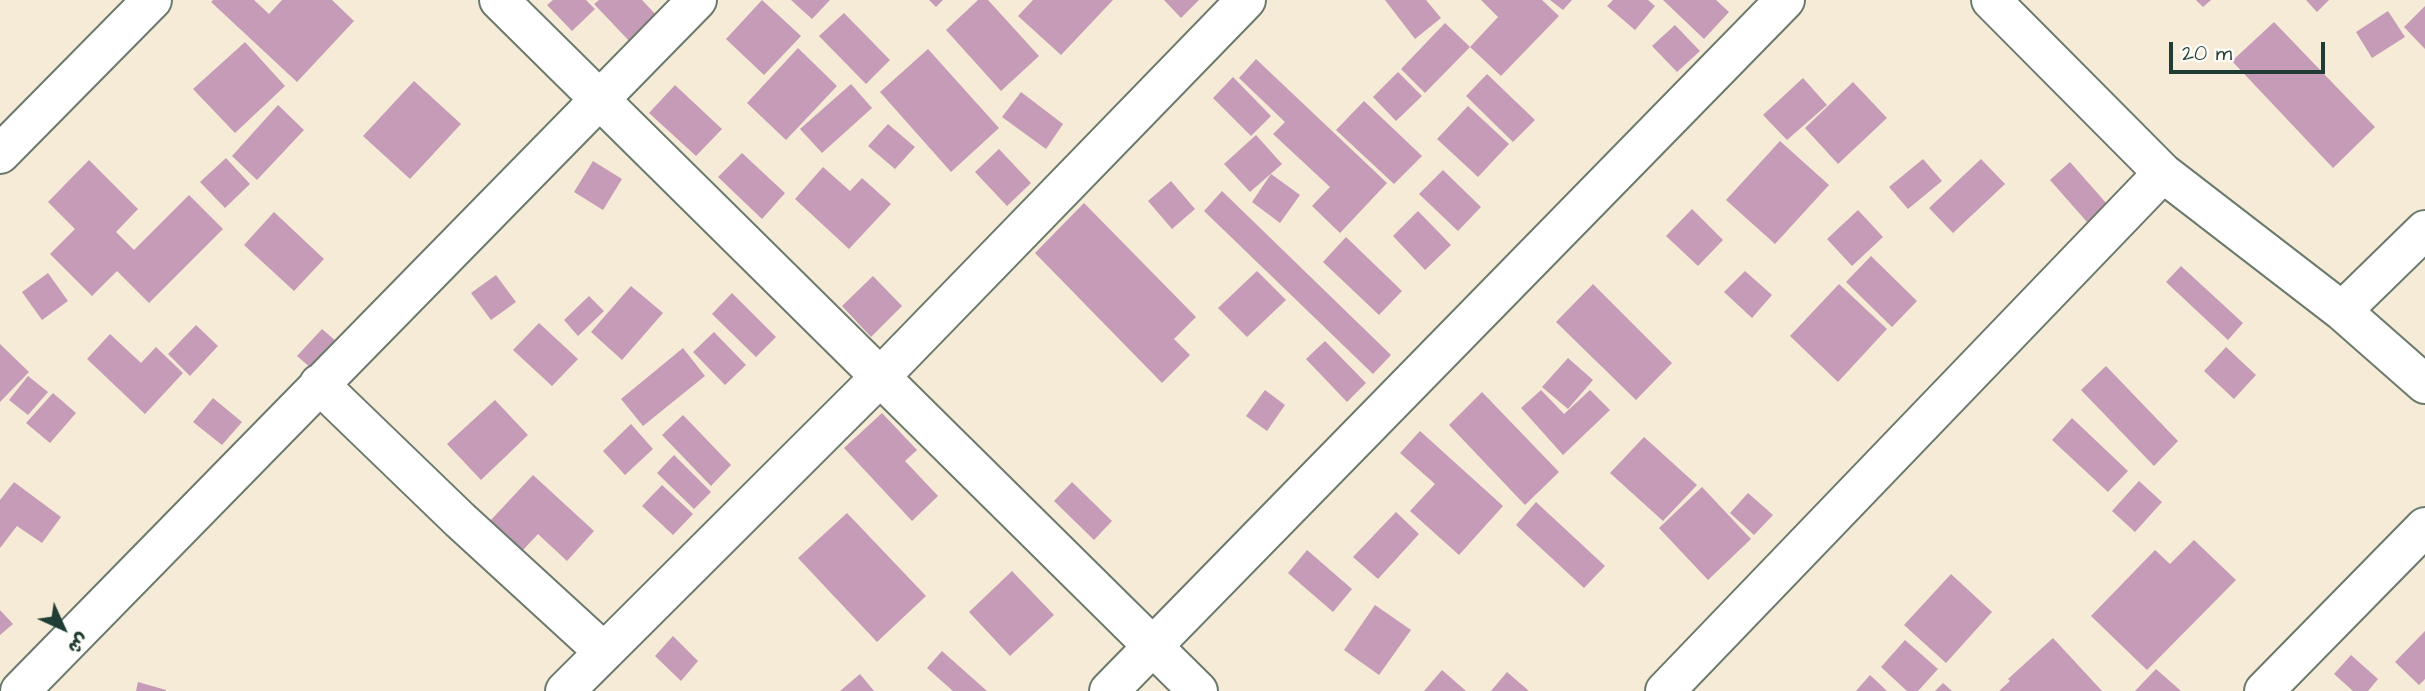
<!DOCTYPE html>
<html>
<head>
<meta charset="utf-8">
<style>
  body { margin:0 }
  #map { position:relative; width:2425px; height:691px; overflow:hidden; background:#f5ebd6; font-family:"Architects Daughter","Playpen Sans Arabic",sans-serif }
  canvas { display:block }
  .north { position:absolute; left:28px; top:593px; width:70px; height:70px; -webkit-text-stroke:5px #fdfcf7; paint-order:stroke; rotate:135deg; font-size:19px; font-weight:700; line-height:28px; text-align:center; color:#1f3d34 }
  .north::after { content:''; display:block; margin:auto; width:24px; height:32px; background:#1f3d34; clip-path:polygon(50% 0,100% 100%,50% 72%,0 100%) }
  .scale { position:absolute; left:2169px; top:42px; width:156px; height:32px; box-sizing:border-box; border:4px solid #1f3d34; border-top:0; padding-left:9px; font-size:21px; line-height:24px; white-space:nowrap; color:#1f3d34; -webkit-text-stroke:5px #fdfcf7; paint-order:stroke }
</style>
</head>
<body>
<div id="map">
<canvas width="2425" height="691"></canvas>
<div class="north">ش</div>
<div class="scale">20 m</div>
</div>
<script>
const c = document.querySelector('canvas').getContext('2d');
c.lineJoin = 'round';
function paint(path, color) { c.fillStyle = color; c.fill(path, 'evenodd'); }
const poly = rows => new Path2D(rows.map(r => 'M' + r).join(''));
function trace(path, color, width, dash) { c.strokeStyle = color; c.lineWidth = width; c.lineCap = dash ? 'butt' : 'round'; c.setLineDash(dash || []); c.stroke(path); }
const building = poly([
  [213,0,254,0,269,14,282,0,332,0,354,21,297,82,211,2],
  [553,0,586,0,595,9,572,31,547,5],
  [599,0,642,0,660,19,633,45,594,4],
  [762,0,801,36,764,75,726,39],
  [791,0,830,0,812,19],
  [929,0,943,0,936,7],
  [978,0,988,0,1039,56,1001,91,946,30],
  [1033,0,1113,0,1061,55,1018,16],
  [1164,0,1199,0,1181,18],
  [1385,0,1426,0,1441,18,1415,39],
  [1481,0,1542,0,1559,16,1501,76,1470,47,1498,17],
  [1550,0,1572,0,1563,10],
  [1613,0,1648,0,1655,6,1635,30,1607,6],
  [1663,0,1716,0,1729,12,1704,39],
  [2196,0,2211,0,2203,7],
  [2306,0,2329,0,2317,12],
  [2425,6,2425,49,2404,27],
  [2388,11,2405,37,2372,58,2356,32],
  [844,13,890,60,866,84,819,36],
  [2274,22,2375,127,2333,168,2232,61],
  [1445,23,1470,47,1425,93,1401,69],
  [1675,25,1700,51,1677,72,1652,46],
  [245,42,285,86,235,133,193,89],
  [798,48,837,86,786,140,747,103],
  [928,49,999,128,951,172,880,92],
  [1256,59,1387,183,1340,233,1312,206,1330,187,1273,134,1285,122,1239,78],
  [1398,72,1422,96,1396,121,1373,97],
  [1487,74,1535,120,1513,142,1466,96],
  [1233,77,1271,116,1251,136,1213,98],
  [1803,78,1827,105,1787,140,1763,115],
  [414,81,461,124,410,179,363,136],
  [1853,82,1887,118,1838,164,1805,128],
  [851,84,872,108,822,153,800,129],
  [675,85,722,129,696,156,649,113],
  [1021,92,1063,124,1046,149,1002,117],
  [1364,101,1422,156,1394,184,1336,130],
  [278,105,304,130,257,180,232,156],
  [1468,106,1509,144,1478,177,1437,139],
  [888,124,915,147,895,169,868,146],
  [1256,135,1282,164,1250,192,1224,164],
  [1780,141,1829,185,1775,244,1726,200],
  [999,149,1031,183,1007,206,975,172],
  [742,153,785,193,762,219,718,177],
  [226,158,250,184,225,208,200,182],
  [1923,159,1942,181,1908,209,1889,187],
  [1981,159,2005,184,1953,233,1929,208],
  [89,160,138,209,116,232,134,250,189,195,223,229,149,303,117,271,92,296,50,254,75,229,48,202],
  [593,161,622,179,603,210,574,192],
  [2070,162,2107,204,2087,222,2050,180],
  [823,167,850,191,862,178,891,204,849,249,795,199],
  [1443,170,1481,207,1458,231,1419,194],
  [1271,174,1300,195,1280,223,1252,202],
  [1171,181,1195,209,1172,229,1148,201],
  [1222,191,1391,355,1373,374,1204,211],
  [1084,203,1196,317,1174,339,1190,355,1162,383,1035,253],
  [1692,209,1723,240,1698,266,1666,236],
  [1858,210,1883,237,1852,266,1827,239],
  [1418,211,1451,245,1425,270,1393,236],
  [274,212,324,259,294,291,244,245],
  [1346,237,1402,291,1379,315,1323,262],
  [1871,256,1917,301,1892,327,1846,282],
  [2181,266,2243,323,2228,340,2166,282],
  [1257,271,1286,300,1247,337,1218,308],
  [1745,271,1772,295,1752,318,1724,292],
  [48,273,68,301,42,320,22,292],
  [496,275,516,302,491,320,471,293],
  [873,276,902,306,871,337,842,306],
  [1593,284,1672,363,1636,400,1556,322],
  [1839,284,1887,329,1838,382,1790,336],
  [631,286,663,313,622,360,591,332],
  [732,293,776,337,756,357,712,314],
  [589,296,604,311,578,336,564,320],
  [539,323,578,359,552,386,513,350],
  [196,325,218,346,190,376,168,354],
  [322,329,344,348,319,375,297,356],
  [714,332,746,365,725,385,693,352],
  [110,334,141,363,156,347,183,373,145,414,87,359],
  [1325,341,1366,383,1347,402,1306,359],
  [0,344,29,372,0,402],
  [2226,347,2256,375,2234,399,2204,371],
  [683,348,705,376,643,426,621,399],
  [1568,358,1593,380,1568,409,1542,387],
  [2106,366,2178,441,2154,466,2081,390],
  [28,376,48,392,28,415,9,400],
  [1265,390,1285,405,1267,431,1246,416],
  [1541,390,1564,414,1590,390,1610,410,1563,455,1521,408],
  [1482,392,1559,472,1525,505,1449,425],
  [53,393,76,413,50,443,26,423],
  [213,398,242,422,222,445,193,422],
  [495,400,528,435,481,480,447,444],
  [882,413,917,450,905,461,938,496,912,521,844,448],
  [683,415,731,465,711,486,662,435],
  [2072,418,2128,471,2108,492,2052,440],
  [631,424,653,449,625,475,603,451],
  [1420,431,1503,506,1459,555,1410,511,1435,484,1400,453],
  [1644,437,1697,485,1663,521,1610,473],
  [674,455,711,492,694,509,657,473],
  [533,475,594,531,567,561,538,534,508,566,476,536],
  [2139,481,2162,502,2135,532,2112,511],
  [14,482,61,517,42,543,17,526,0,548,0,500],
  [1072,482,1112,521,1094,540,1054,501],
  [662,485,693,514,673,535,642,506],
  [1702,487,1751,539,1708,580,1659,528],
  [1748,493,1773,515,1754,535,1730,513],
  [1536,502,1605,566,1584,588,1516,525],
  [1396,512,1419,534,1378,579,1353,557],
  [847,513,926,596,877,642,798,558],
  [2194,540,2236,580,2147,670,2091,616,2155,550,2170,564],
  [1307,550,1352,589,1333,612,1288,573],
  [1012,571,1054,615,1010,656,969,612],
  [1951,574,1992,612,1946,663,1904,625],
  [1375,605,1411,630,1379,675,1344,650],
  [0,610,13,624,0,635],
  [2425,631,2425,679,2419,685,2395,662],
  [673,636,698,661,681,681,655,656],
  [2053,638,2102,691,1999,691,2010,681,2008,679],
  [1905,640,1938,669,1918,691,1907,691,1881,667],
  [942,651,987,691,953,691,927,668],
  [2351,655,2378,679,2368,691,2353,691,2334,674],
  [2156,669,2181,691,2135,691],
  [1442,670,1466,691,1424,691],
  [1507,672,1529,691,1491,691],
  [860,674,874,691,840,691],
  [1870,675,1887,691,1856,691],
  [138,682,166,690,166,691,136,691],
  [1943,683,1952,691,1935,691]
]);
const minor = poly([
  [499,0,1198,691],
  [1991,0,2163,173,2342,311,2425,384],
  [0,154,152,0],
  [2342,311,2425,230],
  [319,384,460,520,604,652],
  [20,691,697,0],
  [565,691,881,376,1246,0],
  [1109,691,1785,0],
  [1665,691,2163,173],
  [2264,691,2425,527]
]);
paint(building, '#c69bb7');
trace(minor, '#6a7a6d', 42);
trace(minor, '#fff', 38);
</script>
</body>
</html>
